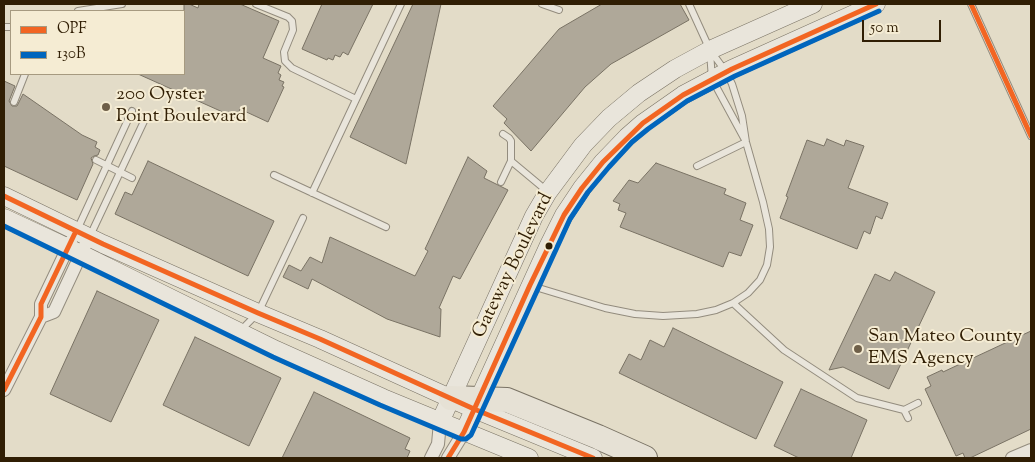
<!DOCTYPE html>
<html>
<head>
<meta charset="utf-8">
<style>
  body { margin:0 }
  #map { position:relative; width:1035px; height:462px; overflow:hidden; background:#e3dcc8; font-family:"Sorts Mill Goudy",serif }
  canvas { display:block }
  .frame { position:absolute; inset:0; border:5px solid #301e04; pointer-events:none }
  .legend { position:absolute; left:10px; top:10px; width:175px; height:65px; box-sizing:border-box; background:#f5ecd3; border:1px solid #a69a80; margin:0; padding:6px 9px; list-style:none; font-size:15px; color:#301e04 }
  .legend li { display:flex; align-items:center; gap:10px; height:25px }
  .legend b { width:25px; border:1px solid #a69a80 }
  .scale { position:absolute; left:862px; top:20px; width:79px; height:22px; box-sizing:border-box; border:2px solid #301e04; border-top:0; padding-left:6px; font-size:15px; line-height:18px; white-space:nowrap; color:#301e04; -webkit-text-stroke:4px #f5ecd3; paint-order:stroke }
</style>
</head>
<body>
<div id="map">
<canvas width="1035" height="462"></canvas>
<div class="frame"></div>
<ul class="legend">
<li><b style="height:6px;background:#f26522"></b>OPF</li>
<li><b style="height:6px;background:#0065bd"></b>130B</li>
</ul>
<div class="scale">50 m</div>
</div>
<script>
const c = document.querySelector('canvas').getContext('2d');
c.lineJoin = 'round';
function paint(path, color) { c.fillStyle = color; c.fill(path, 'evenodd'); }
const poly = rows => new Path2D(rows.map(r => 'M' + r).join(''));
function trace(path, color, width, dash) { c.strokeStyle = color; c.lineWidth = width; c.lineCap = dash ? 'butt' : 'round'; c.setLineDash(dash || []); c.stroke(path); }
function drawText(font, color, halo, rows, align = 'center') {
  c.font = font + ' "Sorts Mill Goudy",serif'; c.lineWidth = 4; c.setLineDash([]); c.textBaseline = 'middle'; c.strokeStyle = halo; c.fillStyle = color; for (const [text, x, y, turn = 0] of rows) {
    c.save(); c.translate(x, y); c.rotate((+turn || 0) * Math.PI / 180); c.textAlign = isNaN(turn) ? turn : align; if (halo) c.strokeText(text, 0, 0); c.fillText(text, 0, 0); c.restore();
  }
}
const building = poly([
  [184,4,189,4,198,8,199,4,240,4,279,21,263,58,281,66,278,73,281,75,279,80,284,82,282,86,284,87,268,122,240,109,236,118,138,74,184,74,184,4],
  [322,4,373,4,348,55,343,52,340,57,335,55,333,60,328,58,327,60,302,49,322,4],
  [413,4,441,4,406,164,350,137,413,4],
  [602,4,680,4,689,20,611,64,585,87,531,151,504,123,507,119,493,106,559,29,602,4],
  [4,81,15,86,9,101,12,106,17,106,23,94,82,135,97,142,95,147,100,150,98,155,94,156,91,158,93,164,77,200,4,166,4,81],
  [827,139,844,146,846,140,864,146,848,188,888,203,882,219,876,216,870,234,864,231,857,249,780,218,788,197,786,196,807,140,824,146,827,139],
  [468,157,487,171,484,178,508,190,460,279,453,276,439,308,441,309,440,337,387,319,312,279,308,289,283,277,289,265,301,271,310,257,322,263,330,237,415,276,428,251,425,249,468,157],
  [148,161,274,221,248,276,115,214,125,192,132,195,148,161],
  [656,163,726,189,724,194,746,203,740,220,753,225,741,256,729,252,723,267,620,227,626,213,618,210,620,204,613,201,629,180,638,183,656,163],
  [895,272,935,292,889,389,843,367,829,370,875,274,890,281,895,272],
  [97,291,159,320,111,422,50,394,97,291],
  [673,328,783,382,756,439,619,373,629,354,641,360,650,340,664,347,673,328],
  [1031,331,1031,429,970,458,965,458,963,453,956,456,925,389,931,386,927,377,942,370,943,372,1031,331],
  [195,337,281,378,249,446,163,405,195,337],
  [801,389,867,420,851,458,799,458,774,446,801,389],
  [314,392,410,438,405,449,410,451,407,458,282,458,314,392]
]);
const lane = poly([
  [256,4,288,17,292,21,293,30,284,52,285,61,292,68,356,99],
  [542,4,559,10],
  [971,4,1031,136],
  [78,11,122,4],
  [4,27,11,27],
  [710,52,712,79,744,138],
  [14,102,25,74],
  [503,134,509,138,511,141,511,161],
  [96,160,132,178],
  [697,166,746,142],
  [274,175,386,227],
  [501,182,511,161,547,191],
  [312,193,401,4],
  [77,230,132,111],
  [90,236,146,117],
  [532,286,605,308,635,314,663,316,697,314,716,310,733,303,748,293,760,280,767,265,770,247,769,229,763,202,746,142,742,116,732,84,726,72,710,50,689,4],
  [733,303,784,350,857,398,904,410,918,403],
  [241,330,258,313,303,218],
  [904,410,908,418]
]);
const street = poly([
  [41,317,54,312,89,237],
  [4,390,41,317,41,304,71,241],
  [431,458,438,444,440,422],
  [448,458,464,432],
  [1012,458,1031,450]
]);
const secondary = poly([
  [4,196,103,244,258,313,320,339,474,409,593,458],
  [4,218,81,254,276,350,383,398,529,458],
  [440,422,534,216,548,192,583,145,609,118,639,93,675,69,710,50,813,4],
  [464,432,549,245,564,215,582,188,603,162,627,137,643,123,683,95,732,69,876,4]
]);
const highway = poly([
  [451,398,507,400,598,437,645,458]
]);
const bus1 = poly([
  [971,4,1031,136],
  [4,196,103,244,258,313,320,339,474,409,593,458],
  [4,390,41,317,41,304,76,231],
  [448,458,464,432,530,285,564,215,582,188,603,162,643,123,683,95,732,69,876,4]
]);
const bus2 = poly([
  [4,226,273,357,380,405,461,439,466,439,471,435,570,219,588,192,609,167,632,142,648,129,687,101,735,76,879,11]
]);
const markers = [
  [106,107,5,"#6f6049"],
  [549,246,4.5,"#301e04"],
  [858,349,5,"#6f6049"]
];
const poiNames = [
  ["200 Oyster",116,96],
  ["Point Boulevard",116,118],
  ["San Mateo County",868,338],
  ["EMS Agency",868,360]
];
const streetNames = [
  ["Gateway Boulevard",514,266,-64]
];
paint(building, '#afa899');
trace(building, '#797264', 1);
trace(lane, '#938c7e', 8);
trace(street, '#938c7e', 14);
trace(secondary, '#797264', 19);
trace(highway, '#797264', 26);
trace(lane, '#e9e5db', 6);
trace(street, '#e9e5db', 12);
trace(secondary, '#e9e5db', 18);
trace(highway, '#e6e1d5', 24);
trace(bus1, '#f26522', 5);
trace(bus2, '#0065bd', 5);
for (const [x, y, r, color] of markers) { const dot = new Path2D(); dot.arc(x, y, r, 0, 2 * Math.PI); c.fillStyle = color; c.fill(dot); trace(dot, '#f5ecd3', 2); }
drawText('19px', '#301e04', '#f5ecd3', poiNames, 'left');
drawText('19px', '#301e04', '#f5ecd3', streetNames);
</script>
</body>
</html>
